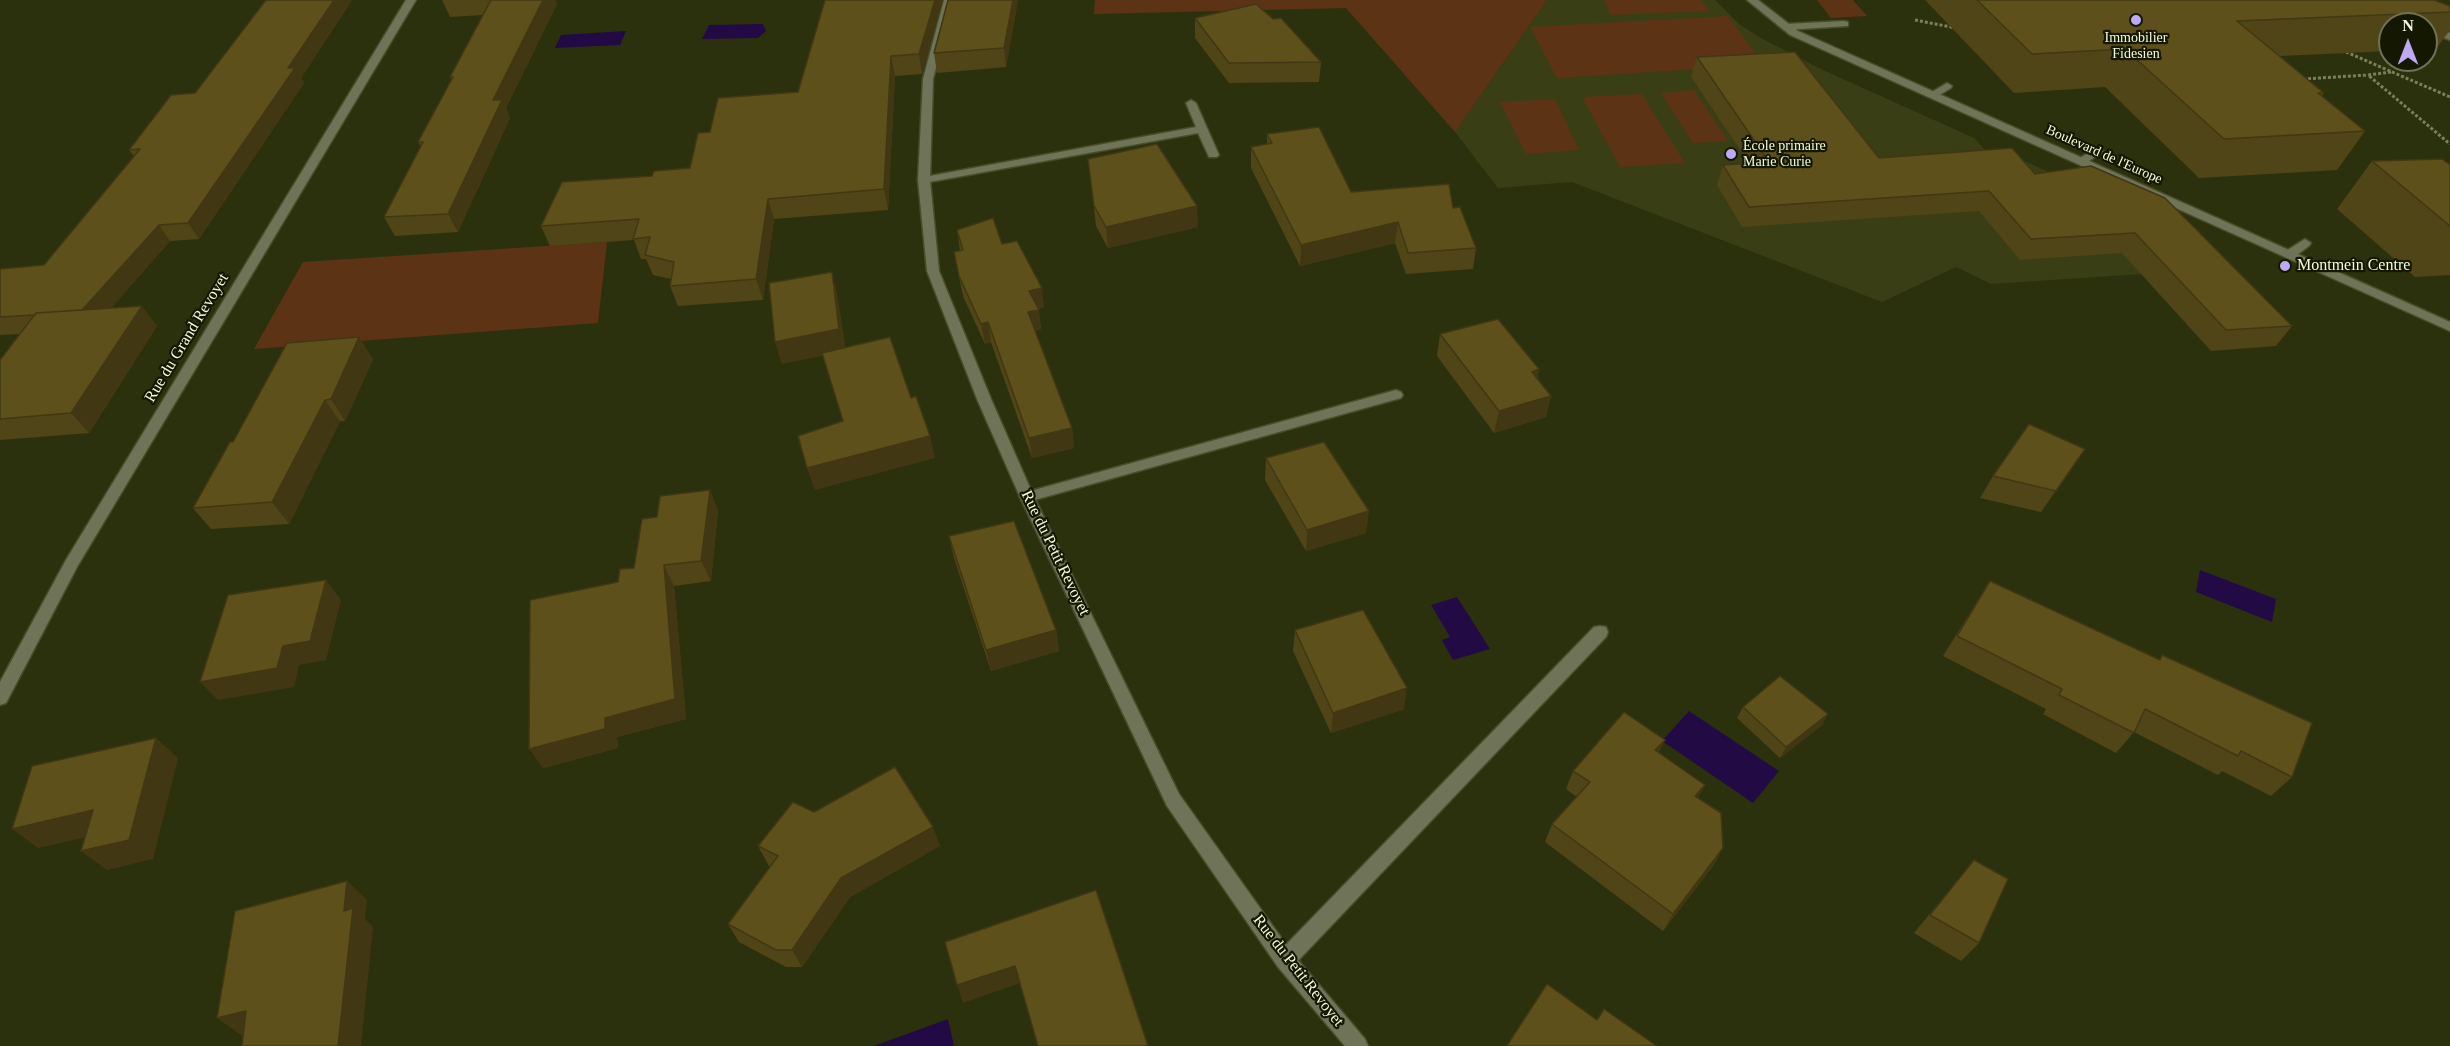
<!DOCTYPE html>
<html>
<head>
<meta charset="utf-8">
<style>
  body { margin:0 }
  #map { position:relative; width:2450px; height:1046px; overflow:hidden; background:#2c310d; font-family:Georgia,serif }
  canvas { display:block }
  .north { position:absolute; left:2378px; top:12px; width:60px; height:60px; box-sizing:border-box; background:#151800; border:2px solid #6e7256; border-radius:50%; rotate:0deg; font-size:16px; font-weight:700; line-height:24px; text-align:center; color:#f3fad7 }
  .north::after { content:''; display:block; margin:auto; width:21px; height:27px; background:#bda9f5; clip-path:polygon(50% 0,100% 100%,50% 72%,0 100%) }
</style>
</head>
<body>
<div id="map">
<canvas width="2450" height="1046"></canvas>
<div class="north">N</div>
</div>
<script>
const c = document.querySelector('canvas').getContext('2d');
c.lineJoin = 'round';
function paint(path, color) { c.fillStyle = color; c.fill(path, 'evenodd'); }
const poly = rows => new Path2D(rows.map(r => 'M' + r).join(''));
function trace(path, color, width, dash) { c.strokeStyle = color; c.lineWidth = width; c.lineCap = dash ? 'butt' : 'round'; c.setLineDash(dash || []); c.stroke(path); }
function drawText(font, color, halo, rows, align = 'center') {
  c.font = font + ' Georgia,serif'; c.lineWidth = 4.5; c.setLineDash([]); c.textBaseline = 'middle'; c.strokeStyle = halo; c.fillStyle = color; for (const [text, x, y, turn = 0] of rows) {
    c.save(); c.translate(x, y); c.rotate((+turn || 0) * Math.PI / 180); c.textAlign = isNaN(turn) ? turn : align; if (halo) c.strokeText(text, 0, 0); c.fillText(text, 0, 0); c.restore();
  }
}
const built = poly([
  [1547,0,1715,0,1739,24,1761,38,1821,69,1974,138,1996,162,2022,160,2080,186,2202,270,1991,284,1956,267,1882,302,1572,182,1498,188,1455,132]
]);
const green = poly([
  [1095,0,1547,0,1455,132,1346,8,1094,14],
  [1603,0,1701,0,1709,11,1611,15],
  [1817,0,1853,0,1867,16,1831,18],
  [1728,16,1764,65,1557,78,1530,27],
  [1694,90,1728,141,1693,143,1661,93],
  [1642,94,1685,163,1620,167,1582,97],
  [1555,99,1579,150,1526,154,1500,102],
  [607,242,598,323,254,349,303,262]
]);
const water = poly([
  [763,24,766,31,758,38,702,39,709,25],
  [626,31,620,45,555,48,561,35],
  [2200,570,2276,599,2272,622,2196,592],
  [1457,597,1490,649,1453,660,1442,640,1450,637,1431,605],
  [1689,711,1779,771,1753,803,1662,741],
  [948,1019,954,1046,874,1046]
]);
const path = poly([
  [1915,20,1956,28],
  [2346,52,2450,97],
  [2391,72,2368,75,2450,144],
  [2303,79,2368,75]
]);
const service = poly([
  [1844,21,1848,22,1848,26,1786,30,1781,27,1786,24,1844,21],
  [2426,24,2450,33,2450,40,2426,31,2426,24],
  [1947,83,1952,86,1951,88,1936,97,1928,97,1927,95,1947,83],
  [1191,100,1196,103,1219,155,1217,157,1209,157,1198,133,924,183,918,180,924,177,1196,127,1186,103,1191,100],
  [2097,148,2103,151,2101,153,2086,163,2078,163,2078,159,2097,148],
  [2305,239,2311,243,2309,246,2294,257,2286,257,2286,251,2305,239],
  [1396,390,1401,392,1403,395,1401,398,1027,502,1020,497,1027,492,1396,390],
  [1600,626,1606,627,1608,632,1606,637,1292,967,1285,969,1278,967,1275,960,1278,953,1594,627,1600,626]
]);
const minor = poly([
  [944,0,954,0,933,79,930,180,939,271,991,399,1034,497,1179,794,1292,953,1365,1039,1368,1046,1345,1046,1278,967,1167,806,1020,497,977,399,927,271,918,180,923,79,944,0],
  [1747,0,1758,0,1798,31,2450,322,2450,331,1790,35,1747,0]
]);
const tertiary = poly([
  [406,0,416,0,77,567,6,703,0,705,0,682,66,560,406,0]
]);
const wall = poly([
  [266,0,352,0,301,78,304,83,199,239,170,241,111,308,157,326,89,433,0,440,0,360,20,334,0,335,0,269,44,265,134,156,129,150,195,93],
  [442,0,555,0,557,4,506,108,510,118,458,232,395,236,384,217,421,147,418,142,452,80,450,77,483,15,450,17],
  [825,0,943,0,922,74,895,76,888,210,774,219,763,300,678,306,670,286,671,279,653,275,646,259,641,259,634,240,550,246,541,226,652,176,690,168,710,132,798,92],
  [1018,0,1006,67,937,73,934,53],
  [1925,0,2434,0,2450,6,2450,30,2436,49,2426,50,2426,24,2390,24,2390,51,2280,56,2324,93,2322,96,2365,131,2337,170,2199,178,2105,87,2014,93],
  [1195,18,1321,62,1319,82,1229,83,1195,38],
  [1697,57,1879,158,2035,174,2292,326,2276,346,2211,351,2122,253,2020,260,1979,211,1742,227,1717,185,1723,165,1749,163,1691,77],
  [1267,134,1351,192,1453,208,1476,248,1473,269,1406,274,1395,243,1300,266,1251,168,1251,147,1267,144],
  [1088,159,1198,227,1108,248,1096,226],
  [2372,161,2450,164,2450,275,2415,277,2337,209],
  [957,230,1002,244,1044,307,1038,309,1041,329,1035,331,1072,428,1074,448,1032,458,991,342,985,344,963,296,954,252,960,251],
  [1440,334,1539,369,1537,379,1551,396,1546,417,1494,433,1437,356],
  [373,359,345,421,340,421,289,524,211,529,193,508,233,442],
  [2085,449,2041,512,1980,498,1993,476],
  [1266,458,1366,533,1306,551,1265,480],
  [710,490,718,511,711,581,674,586,686,719,617,737,618,748,543,768,618,582,634,568],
  [949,536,1056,630,1059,651,991,671,954,558],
  [1990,581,2159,660,2162,655,2292,777,2271,796,2222,771,2218,775,2134,732,2116,753,2043,714,2046,709,1943,656],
  [1295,630,1404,709,1331,733,1293,651],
  [1743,707,1828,714,1822,725,1780,758,1737,718],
  [1659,753,1698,798,1723,848,1713,866,1663,931,1545,842,1552,824,1577,797,1566,789,1573,771],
  [814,812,940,846,850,897,802,967,786,967,739,942,728,924,770,866,769,866,758,846],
  [1974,860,1979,943,1961,961,1914,933]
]);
const shadedWall = poly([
  [334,0,352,0,301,78,304,83,199,239,188,223,288,68],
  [540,0,555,0,557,4,506,108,510,118,458,232,448,214,493,100],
  [935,0,943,0,922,74,919,54],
  [1013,0,1018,0,1006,67,1004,48],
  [891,56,895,76,888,210,884,189],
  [768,199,774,219,763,300,756,279],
  [1197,206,1198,227,1108,248,1106,227],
  [1398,222,1395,243,1300,266,1301,245],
  [159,225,170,241,94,328,81,311],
  [832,272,837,293,846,351,782,364,775,342],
  [1042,288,1044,307,1032,310,1029,291],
  [142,306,157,326,89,433,71,413],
  [1039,310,1041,329,1031,332,1028,312],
  [988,322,991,342,985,344,981,324],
  [359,337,373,359,345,421,331,399],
  [1539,369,1534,391,1532,372],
  [1551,396,1546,417,1494,433,1499,411],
  [325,400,340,421,289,524,272,502],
  [1072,428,1074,448,1032,458,1029,438],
  [930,436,935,458,815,490,807,468],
  [710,490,718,511,711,581,701,561],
  [1369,511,1366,533,1306,551,1307,530],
  [664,565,674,586,686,719,617,737,618,748,543,768,529,749,605,718],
  [326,580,341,600,326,660,299,665,294,687,218,700,200,682],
  [1056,630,1059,651,991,671,986,650],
  [1407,688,1404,709,1331,733,1333,713],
  [1828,714,1822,725,1780,758,1786,747],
  [156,738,178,758,153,859,107,870,81,851],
  [1665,740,1656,759,1655,750],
  [1705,785,1695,803,1695,796],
  [93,810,117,830,38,848,12,829],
  [933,827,940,846,850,897,802,967,792,950,841,878],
  [1723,848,1713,866,1663,931,1673,914],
  [347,881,367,900,365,919,373,927,361,1046,338,1046,344,911],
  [1015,966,1020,983,963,1003,957,985],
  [246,1011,269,1028,241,1035,217,1018]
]);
const building = poly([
  [266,0,334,0,288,68,295,68,188,223,159,225,82,310,36,313,35,315,0,317,0,269,44,265,140,149,129,150,171,95,195,93,266,0],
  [491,0,543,0,493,100,502,100,448,214,384,217,423,142,418,142,453,77,450,77,491,0],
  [825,0,935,0,919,54,891,56,884,189,768,199,756,279,670,286,674,262,645,255,650,237,633,239,639,219,541,226,562,182,652,176,654,171,690,168,698,133,710,132,718,98,798,92,825,0],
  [948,0,1013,0,1004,48,934,53,948,0],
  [1977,0,2434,0,2450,6,2450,12,2237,21,2324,93,2318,93,2365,131,2224,139,2125,49,2032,54,1977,0],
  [1256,4,1273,19,1281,18,1321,62,1229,63,1195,18,1256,4],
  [1795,52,1879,158,2012,148,2035,174,2091,166,2165,198,2292,326,2226,330,2135,233,2031,239,1989,191,1749,207,1723,165,1769,162,1697,57,1795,52],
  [1319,127,1351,192,1449,184,1453,208,1460,207,1476,248,1408,253,1398,222,1301,245,1251,147,1272,143,1267,134,1319,127],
  [1157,144,1197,206,1106,227,1094,206,1088,159,1157,144],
  [2442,159,2449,164,2450,164,2450,226,2372,161,2442,159],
  [993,218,1002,244,1017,241,1042,288,1029,291,1039,310,1028,312,1072,428,1029,438,988,322,981,324,959,276,954,252,963,250,957,230,993,218],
  [832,272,839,329,775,342,769,283,832,272],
  [142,306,71,413,0,419,0,360,36,313,142,306],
  [1498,319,1539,369,1532,372,1551,396,1499,411,1440,334,1498,319],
  [359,337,331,399,325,400,272,502,193,508,230,442,233,442,287,343,359,337],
  [890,337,911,398,916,396,930,436,807,468,798,436,843,421,822,353,890,337],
  [2029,424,2085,449,2056,491,1993,476,2029,424],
  [1324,442,1369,511,1307,530,1266,458,1324,442],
  [710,490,701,561,664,565,675,699,605,718,605,729,529,749,530,600,618,582,620,569,634,568,642,519,657,517,660,496,710,490],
  [1014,521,1056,630,986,650,949,536,1014,521],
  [326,580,310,641,283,646,277,668,200,682,228,595,326,580],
  [1990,581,2160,660,2162,655,2312,723,2292,777,2241,751,2238,756,2145,709,2134,733,2059,695,2062,689,1957,636,1990,581],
  [1363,610,1407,688,1333,713,1295,630,1363,610],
  [1780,676,1828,714,1786,747,1743,707,1780,676],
  [1624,712,1665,740,1655,750,1705,785,1695,796,1721,813,1723,848,1673,914,1552,824,1590,782,1573,771,1624,712],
  [156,738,129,840,81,851,93,810,12,829,32,766,156,738],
  [895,767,933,827,841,878,792,950,776,950,728,924,778,856,758,846,793,802,814,812,895,767],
  [1974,860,2008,879,1979,943,1930,915,1974,860],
  [347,881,344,911,353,908,338,1046,242,1046,246,1011,217,1018,235,911,347,881],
  [1096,890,1148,1046,1038,1046,1015,966,957,985,945,942,1096,890],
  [1547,984,1597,1020,1604,1009,1657,1046,1508,1046,1508,1044,1547,984]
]);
const markers = [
  [2136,20,6,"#bda9f5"],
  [1731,154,6,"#bda9f5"],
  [2285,266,6,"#bda9f5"]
];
const farPoinames = [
  ["Immobilier",2136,38],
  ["Fidesien",2136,54],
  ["École primaire",1743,146,"left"],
  ["Marie Curie",1743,162,"left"]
];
const farStreetnames = [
  ["Boulevard de l'Europe",2104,155,24]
];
const poiNames = [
  ["Montmein Centre",2297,266]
];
const streetNames = [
  ["Rue du Grand Revoyet",187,338,-59],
  ["Rue du Petit Revoyet",1055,553,64],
  ["Rue du Petit Revoyet",1298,971,52]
];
paint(built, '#393e15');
paint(green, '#5c3415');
paint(water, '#220a44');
trace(service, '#484d29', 3);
trace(minor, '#484d29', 3);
trace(tertiary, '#484d29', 3);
trace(path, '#7a805c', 3, [3, 2]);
paint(service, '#6f7458');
paint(minor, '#6f7458');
paint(tertiary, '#6f7458');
paint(wall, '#504517');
paint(shadedWall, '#413813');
paint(building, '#5d501b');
trace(building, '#413813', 1.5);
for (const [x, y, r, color] of markers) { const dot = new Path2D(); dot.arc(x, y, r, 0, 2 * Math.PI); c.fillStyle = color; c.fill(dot); trace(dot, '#151800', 2); }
drawText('14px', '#f3fad7', '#151800', farPoinames);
drawText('14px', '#f3fad7', '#151800', farStreetnames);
drawText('16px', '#f3fad7', '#151800', poiNames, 'left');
drawText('16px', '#f3fad7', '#151800', streetNames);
</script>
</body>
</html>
